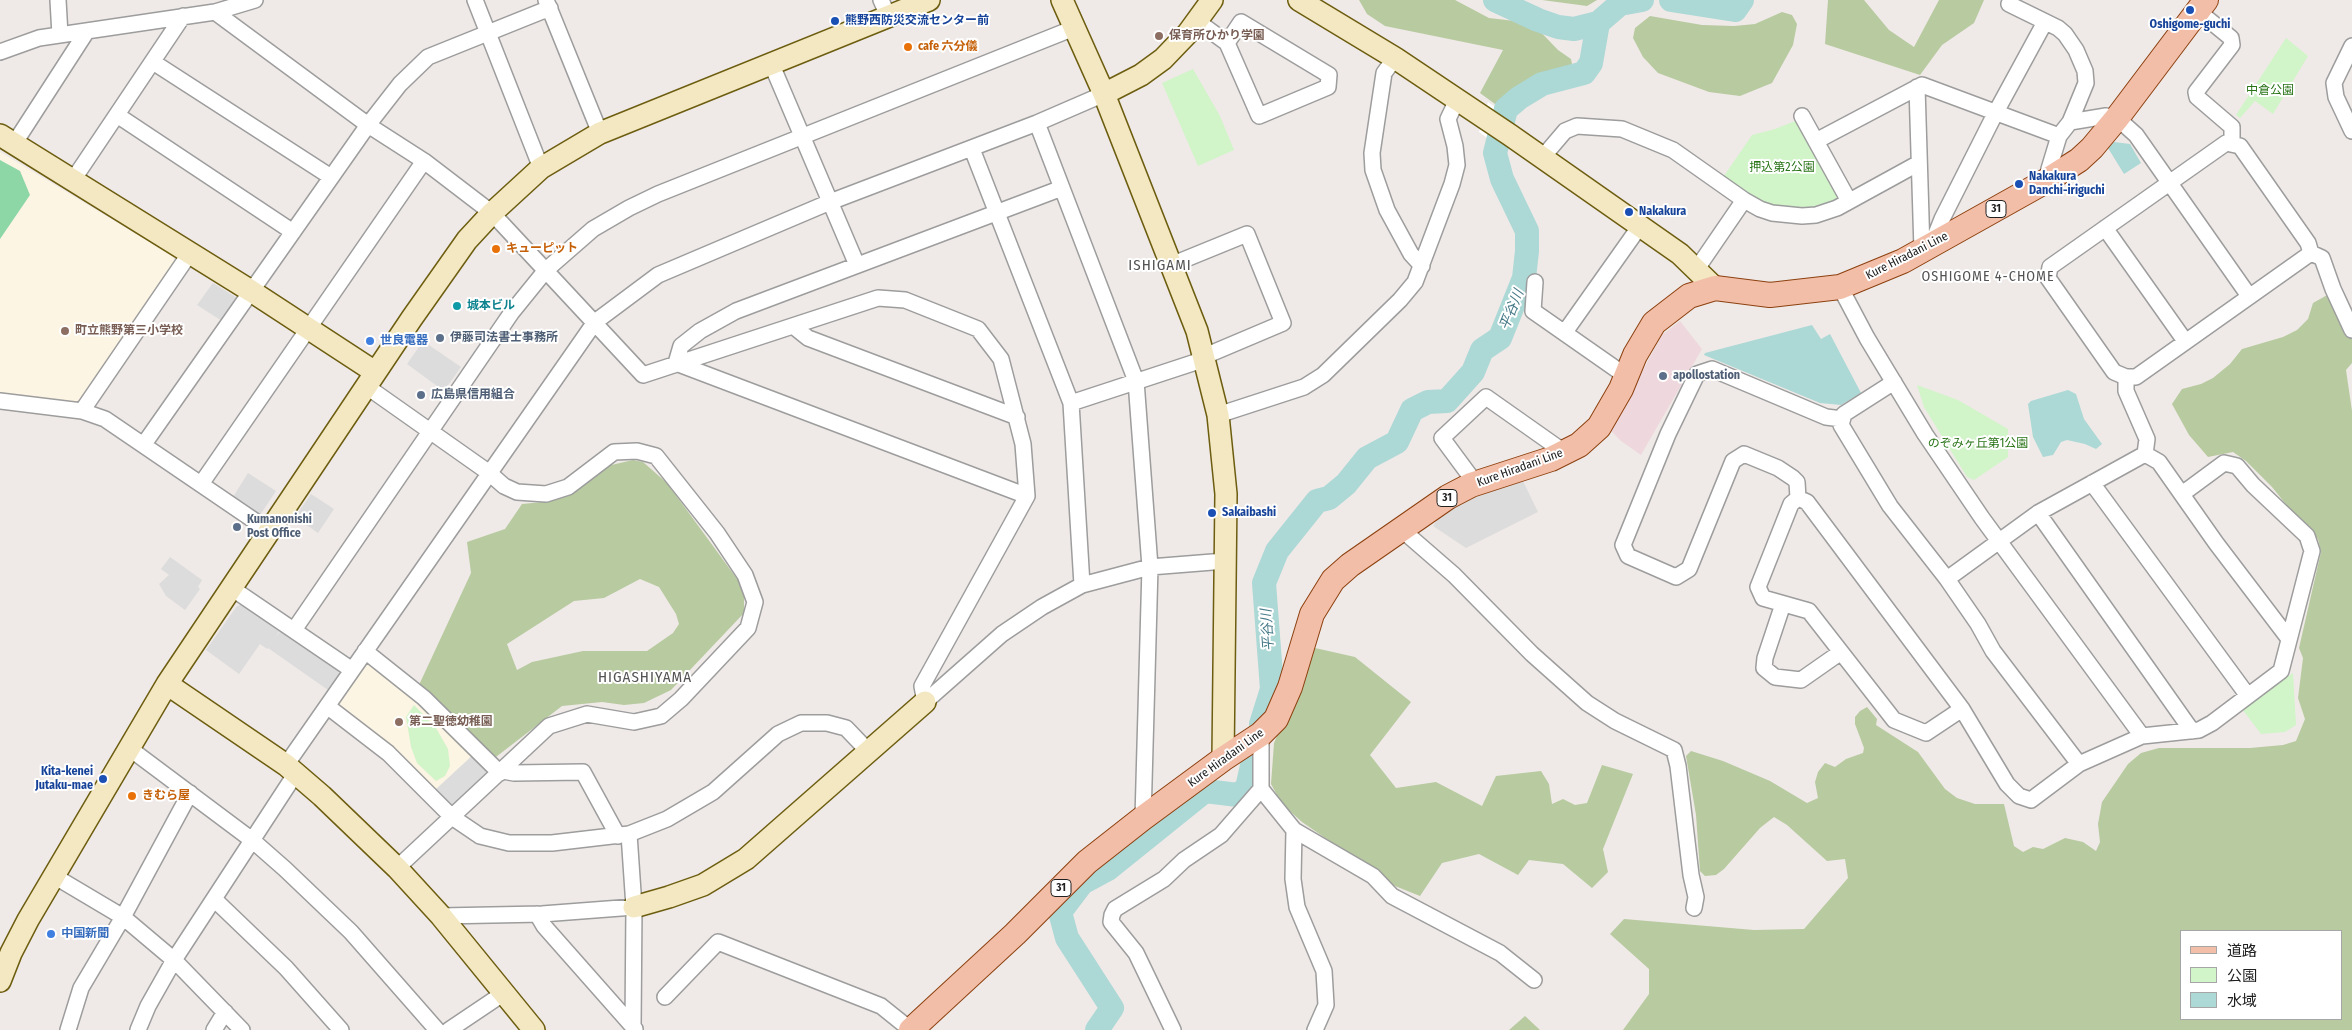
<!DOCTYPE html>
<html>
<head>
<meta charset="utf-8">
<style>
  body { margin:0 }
  #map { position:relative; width:2352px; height:1030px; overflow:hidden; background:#efeae7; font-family:"Fira Sans Condensed","Noto Sans JP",sans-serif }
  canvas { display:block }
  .legend { position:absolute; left:2180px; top:930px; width:162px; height:90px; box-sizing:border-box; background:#fff; border:1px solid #a6a6a6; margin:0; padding:6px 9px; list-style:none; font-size:15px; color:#202020 }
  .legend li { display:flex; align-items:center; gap:10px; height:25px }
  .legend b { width:25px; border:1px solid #a6a6a6 }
</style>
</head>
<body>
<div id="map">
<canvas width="2352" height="1030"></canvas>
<ul class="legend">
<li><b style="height:6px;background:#f3bea8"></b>道路</li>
<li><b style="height:14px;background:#d1f4c9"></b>公園</li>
<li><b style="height:14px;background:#acd8d6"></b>水域</li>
</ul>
</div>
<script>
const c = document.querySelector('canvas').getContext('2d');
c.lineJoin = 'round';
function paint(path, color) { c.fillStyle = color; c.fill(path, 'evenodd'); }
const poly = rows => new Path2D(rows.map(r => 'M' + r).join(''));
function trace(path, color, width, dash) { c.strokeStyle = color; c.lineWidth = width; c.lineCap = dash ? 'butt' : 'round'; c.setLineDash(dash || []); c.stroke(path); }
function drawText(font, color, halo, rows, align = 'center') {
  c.font = font + ' "Fira Sans Condensed","Noto Sans JP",sans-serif'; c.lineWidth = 4; c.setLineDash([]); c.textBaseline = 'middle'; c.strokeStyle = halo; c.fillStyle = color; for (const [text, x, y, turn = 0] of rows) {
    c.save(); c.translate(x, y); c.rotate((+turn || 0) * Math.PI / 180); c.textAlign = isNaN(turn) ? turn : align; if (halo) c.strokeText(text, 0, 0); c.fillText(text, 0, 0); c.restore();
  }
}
const commercial = poly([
  [1680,321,1702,349,1641,455,1621,441,1610,430,1662,335]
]);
const education = poly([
  [0,152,173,256,175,265,83,399,75,403,0,396],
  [366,664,374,664,405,689,474,754,434,791,339,710,339,702]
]);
const forest = poly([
  [1359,0,1455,0,1489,18,1532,23,1558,50,1571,59,1572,64,1554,75,1535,78,1499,107,1480,93,1503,50,1385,26,1367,14],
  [1542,0,1597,0,1587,6],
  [1828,0,1864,0,1889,30,1914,47,1939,0,1984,0,1974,23,1942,45,1920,75,1825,44],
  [1782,12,1792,15,1797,24,1793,45,1772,83,1740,96,1709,92,1658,73,1643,57,1633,38,1635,28,1650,16,1702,25,1734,26,1755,24],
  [2329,294,2340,320,2352,339,2352,363,2346,370,2352,411,2352,1030,1623,1030,1649,994,1649,969,1610,934,1624,919,1754,930,1804,929,1848,878,1845,859,1827,861,1787,825,1774,817,1760,828,1724,869,1716,875,1705,876,1700,871,1696,815,1686,756,1691,751,1723,761,1770,781,1807,803,1818,798,1815,782,1818,772,1825,763,1835,767,1846,759,1863,753,1864,748,1855,724,1855,717,1860,711,1867,707,1877,719,1876,725,1918,752,1945,789,1957,798,1975,804,2004,804,2014,846,2023,852,2033,847,2043,849,2065,838,2083,842,2096,851,2100,842,2098,824,2102,802,2128,764,2141,753,2159,748,2250,748,2283,745,2296,741,2305,719,2298,698,2303,658,2299,648,2321,552,2318,539,2306,529,2272,487,2246,461,2233,452,2208,457,2189,435,2172,404,2182,389,2201,384,2213,378,2230,364,2242,349,2283,337,2297,330,2308,319,2313,303],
  [2181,931,2341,931,2341,1019,2181,1019],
  [633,460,643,462,667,483,740,583,744,593,744,613,671,690,644,703,624,705,602,702,562,706,492,760,419,685,471,573,467,542,505,529,522,504,543,502,607,466],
  [640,579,659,587,676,614,679,624,673,633,647,651,583,651,532,662,517,670,507,644,574,601,604,598],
  [1315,648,1355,657,1411,702,1370,755,1396,788,1436,782,1482,806,1496,776,1541,771,1549,784,1552,804,1563,799,1575,805,1587,803,1602,765,1633,774,1603,849,1608,872,1592,888,1563,864,1529,860,1518,875,1479,854,1442,863,1420,896,1395,886,1302,822,1282,804,1271,784,1274,743],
  [1525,1016,1540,1030,1509,1030]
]);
const park = poly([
  [2286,38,2308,56,2273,114,2255,101,2240,118,2236,115],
  [1193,69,1220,116,1234,150,1198,166,1162,83],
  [1800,119,1843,198,1804,209,1784,208,1768,204,1749,194,1724,176,1752,135,1775,129],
  [1917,385,1958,400,2008,429,2008,457,1974,480,1967,477,1924,407],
  [2293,673,2296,725,2285,732,2261,734,2242,709],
  [414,705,436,728,448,749,450,766,445,776,436,781,417,763,411,747,406,717]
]);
const pitch = poly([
  [0,160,20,171,30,195,0,239]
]);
const parking = poly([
  [213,283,237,298,222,321,197,305],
  [423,341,461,367,444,391,407,364],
  [248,473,276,491,260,515,233,497],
  [1521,477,1538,512,1466,548,1433,526,1446,508],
  [311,494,334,509,318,533,295,517],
  [170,557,202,580,198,587,200,589,185,610,166,596,159,584,169,575,161,569],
  [244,604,280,630,275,638,282,629,338,668,339,674,328,690,268,648,267,649,260,644,239,674,206,650,237,606],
  [474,754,490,769,490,776,456,807,448,807,434,791]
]);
const water = poly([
  [2114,142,2130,144,2141,163,2124,174,2108,148],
  [1812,325,1821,339,1830,334,1861,393,1841,405,1820,403,1704,355,1705,353],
  [2068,390,2076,394,2084,419,2102,444,2096,449,2085,444,2067,440,2061,442,2053,455,2043,457,2033,437,2028,404,2031,401]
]);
const pier = poly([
  [1488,102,1515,121,1505,151,1479,132]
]);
const river = poly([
  [1495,0,1538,20,1558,27,1574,29,1598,23,1620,4,1642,0],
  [1671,0,1735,10,1742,0],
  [1261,724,1272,689,1264,583,1277,551,1317,501,1329,498,1346,484,1367,458,1397,442,1412,410,1428,402,1447,401,1473,372,1482,350,1500,338,1524,278,1527,251,1527,231,1502,179,1495,153,1506,109,1519,98,1542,84,1584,73,1591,63,1598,23],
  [1097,1030,1112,1008,1067,938,1060,912,1082,883,1108,869,1205,791,1238,795,1247,788,1253,761]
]);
const street = poly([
  [58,0,60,35],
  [475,0,541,168],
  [546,0,600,133],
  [881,0,888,16],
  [2009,4,2058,28,2065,34,2076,50,2085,71,2086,83,2070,122,2059,136,2049,169,2050,178],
  [2198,11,2231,38,2232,45,2196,92,2197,97,2232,127,2232,144],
  [215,12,368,125,424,161,492,213,643,375,878,298,905,300,978,329,1001,359,1023,444,1027,496,922,686,925,702],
  [1197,21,1227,43,1259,116,1328,87,1329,75,1241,22,1227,43],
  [2352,46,2334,83,2336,97,2352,131],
  [0,52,39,38,215,12,255,0],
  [1395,58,1384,73,1372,153,1373,170,1387,210,1411,254,1422,266],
  [153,62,331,177],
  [771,63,857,265],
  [1917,87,1922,250],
  [117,115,293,232],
  [1802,116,1849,201],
  [2070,122,2106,116,2117,118,2136,135,2249,296],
  [1037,123,1136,381,1150,567,1143,818],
  [1816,141,1922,85,2059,136],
  [14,144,87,31],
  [972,149,1071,403,1082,585],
  [1542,158,1565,131,1577,126,1622,129,1673,150,1744,200,1760,209,1772,213,1802,216,1816,215,1837,208,1919,163],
  [73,180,183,16],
  [2105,228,2185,341],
  [1932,244,1942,219,1996,112,2045,22],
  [2311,253,2136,377,2126,377,2114,372,2048,278,2050,267,2226,143,2240,146,2308,243,2311,253,2322,258,2333,289,2352,330],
  [1171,265,1247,234,1283,323,1205,356],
  [1696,270,1744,200],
  [1535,282,1533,311,1626,376],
  [1840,287,1867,338,1925,434,1982,518,2142,736],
  [793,326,808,338,1017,417],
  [1565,332,1640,226],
  [676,363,681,346,700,331,736,311,1062,188],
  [676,363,1027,496],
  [2126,377,2126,391,2147,439,2145,454],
  [1894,382,1844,414,1841,425,1890,506,1947,579,1978,624,1993,651,2079,764],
  [366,386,488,472,504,486,517,492,546,494,568,487,614,452,637,451,656,456,717,533,745,575,755,602,748,628,681,699,661,716,634,722,587,714,549,726,397,868],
  [0,401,82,411,105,419,268,530],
  [1071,403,1205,359],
  [82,411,190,253],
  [1218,415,1304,387,1323,375,1400,300,1415,282,1452,184,1457,165,1455,146,1448,119,1457,100],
  [144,444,368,125,400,84,428,57,550,8],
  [2092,483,2248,696],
  [201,484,424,161],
  [1476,484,1442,438,1486,397,1564,452],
  [1798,498,1797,482,1793,478,1778,468,1744,454,1733,461,1689,569,1676,577,1628,556,1623,545,1668,434,1697,374,1712,369,1826,417,1842,419],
  [2038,513,2192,731],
  [1401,529,1454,575,1532,654,1587,703,1615,721,1674,750,1678,766,1691,875,1696,897,1694,908],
  [1947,579,2038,513,2145,454,2159,462,2216,543,2289,639],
  [230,587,352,670],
  [1783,604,1765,658,1764,668,1775,677,1801,680,1841,652],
  [294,630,512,312,546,270,593,229,629,208,658,194,1074,28],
  [365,651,424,698,500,773],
  [925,702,1002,634,1042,607,1082,585,1150,567,1225,561],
  [327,706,388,753,452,817,480,836,509,843,552,843,629,834,667,819,713,792,778,734,801,723,827,723,846,728,869,752],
  [1962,709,1926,733,1894,720,1809,611,1763,598,1758,587,1791,504,1798,498,1807,502,1962,709,2007,784,2019,796,2031,800,2079,764,2142,736,2199,730,2212,723,2281,671,2312,551,2307,536,2253,485,2237,466,2224,463,2182,494],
  [1261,734,1261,789,1294,830,1373,876,1392,896,1500,953,1534,980],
  [129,748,252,840,285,869,351,932,437,1030],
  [286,765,595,322,658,275,830,202,1037,123,1104,94],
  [503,771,514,773,583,772,618,836],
  [1294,830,1293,879,1297,907,1324,971,1326,1005,1315,1030],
  [629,834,634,907,633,1026],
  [54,876,123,917,174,960,242,1030],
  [214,899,286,968,341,1030],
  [537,914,544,926,635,1029],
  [441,916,542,914,634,907],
  [665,997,718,942,881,1006,911,1030],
  [68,1030,81,988,123,917,190,793],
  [138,1030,148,1006,174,960,296,773],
  [214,1030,225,1012],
  [449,1030,504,993],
  [1173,1030,1136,953,1111,922,1112,915,1115,909,1164,879,1184,860,1221,835,1261,789]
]);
const secondary = poly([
  [1062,0,1104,94,1197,331,1218,415,1226,494,1223,759],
  [1299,0,1395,58,1510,135,1680,254,1715,288],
  [1104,94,1141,75,1163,59,1188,33,1212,0],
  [0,135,251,291,375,372],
  [167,684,286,765,322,796,397,868,441,916,534,1030],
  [634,907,669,897,703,885,746,859,925,702],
  [0,981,11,953,28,920,167,684,412,318,467,240,492,213,541,168,600,133,929,0]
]);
const primary = poly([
  [911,1030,1015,934,1087,862,1143,818,1223,759,1261,734,1276,719,1290,687,1312,614,1333,580,1350,565,1448,497,1471,485,1551,459,1579,445,1599,427,1621,389,1635,355,1654,323,1689,296,1715,288,1770,295,1840,287,1903,261,2046,181,2079,160,2092,148,2117,118,2206,0]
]);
const markers = [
  [2190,10,5,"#1a4fb4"],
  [835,21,5,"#1a4fb4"],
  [1159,36,5,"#8d6e63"],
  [908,47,5,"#e8710a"],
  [2019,184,5,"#1a4fb4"],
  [1629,212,5,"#1a4fb4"],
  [496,249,5,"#e8710a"],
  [457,306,5,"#0f9aa8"],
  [65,331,5,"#8d6e63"],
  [440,338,5,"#5c6f8a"],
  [370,341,5,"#3f7fe0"],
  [1663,376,5,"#5c6f8a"],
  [421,395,5,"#5c6f8a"],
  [1212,513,5,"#1a4fb4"],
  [237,527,5,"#5c6f8a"],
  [399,722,5,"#8d6e63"],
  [103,779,5,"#1a4fb4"],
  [132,796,5,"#e8710a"],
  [51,934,5,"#3f7fe0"]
];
const shields = [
  [1996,209,20],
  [1447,498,20],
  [1061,888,20]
];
const shieldNames = [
  ["31",1996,209],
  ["31",1447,498],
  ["31",1061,888]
];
const transitNames = [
  ["熊野西防災交流センター前",845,21],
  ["Oshigome-guchi",2190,25,"center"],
  ["Nakakura",2029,177],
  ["Danchi-iriguchi",2029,191],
  ["Nakakura",1639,212],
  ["Sakaibashi",1222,513],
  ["Kita-kenei",93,772,"right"],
  ["Jutaku-mae",93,786,"right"]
];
const educationNames = [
  ["保育所ひかり学園",1169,36],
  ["町立熊野第三小学校",75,331],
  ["第二聖徳幼稚園",409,722]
];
const foodNames = [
  ["cafe 六分儀",918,47],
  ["キューピット",506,249],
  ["きむら屋",142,796]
];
const parkNames = [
  ["中倉公園",2270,91],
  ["押込第2公園",1782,168],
  ["のぞみヶ丘第1公園",1978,444]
];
const streetNames = [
  ["Kure Hiradani Line",1907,256,-27],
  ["Kure Hiradani Line",1520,468,-20],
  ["Kure Hiradani Line",1226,758,-36]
];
const cultureNames = [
  ["城本ビル",467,306]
];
const serviceNames = [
  ["伊藤司法書士事務所",450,338],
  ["apollostation",1673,376],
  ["広島県信用組合",431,395],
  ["Kumanonishi",247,520],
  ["Post Office",247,534]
];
const shopNames = [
  ["世良電器",380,341],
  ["中国新聞",61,934]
];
const neighbourhoodNames = [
  ["OSHIGOME 4-CHOME",1988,277]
];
const waterNames = [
  ["平谷川",1512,310,-68],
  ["平谷川",1268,630,-94]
];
const quarterNames = [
  ["ISHIGAMI",1160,266],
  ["HIGASHIYAMA",645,678]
];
paint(commercial, '#eed8dd');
paint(education, '#fcf5e3');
paint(forest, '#b8caa0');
paint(park, '#d1f4c9');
paint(pitch, '#8dd6a6');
paint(parking, '#dcdcdc');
paint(water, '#acd8d6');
paint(pier, '#fff');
trace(river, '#acd8d6', 24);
trace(street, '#9d9d9d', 18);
trace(secondary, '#6d5d10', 24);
trace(primary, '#8c400f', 26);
trace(street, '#fff', 15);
trace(secondary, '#f3e8c1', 21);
trace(primary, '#f3bea8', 24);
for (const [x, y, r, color] of markers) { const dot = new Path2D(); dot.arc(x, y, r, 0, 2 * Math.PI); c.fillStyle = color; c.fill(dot); trace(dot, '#fff', 2); }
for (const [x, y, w] of shields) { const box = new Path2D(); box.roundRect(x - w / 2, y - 8.5, w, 17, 4); c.fillStyle = '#fff'; c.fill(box); trace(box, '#202020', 1); }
drawText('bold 11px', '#202020', null, shieldNames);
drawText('bold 12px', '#164399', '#fff', transitNames, 'left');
drawText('bold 12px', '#785e54', '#fff', educationNames, 'left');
drawText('bold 12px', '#c56008', '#fff', foodNames, 'left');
drawText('12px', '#297417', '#fff', parkNames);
drawText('12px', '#202020', '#fff', streetNames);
drawText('bold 12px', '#0d838f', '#fff', cultureNames, 'left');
drawText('bold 12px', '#4e5e75', '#fff', serviceNames, 'left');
drawText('bold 12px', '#366cbe', '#fff', shopNames, 'left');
c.letterSpacing = '1px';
drawText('14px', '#535353', '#fff', neighbourhoodNames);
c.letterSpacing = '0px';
drawText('italic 14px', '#477a88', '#fff', waterNames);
c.letterSpacing = '1px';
drawText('15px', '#535353', '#fff', quarterNames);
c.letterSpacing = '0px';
</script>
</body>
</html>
